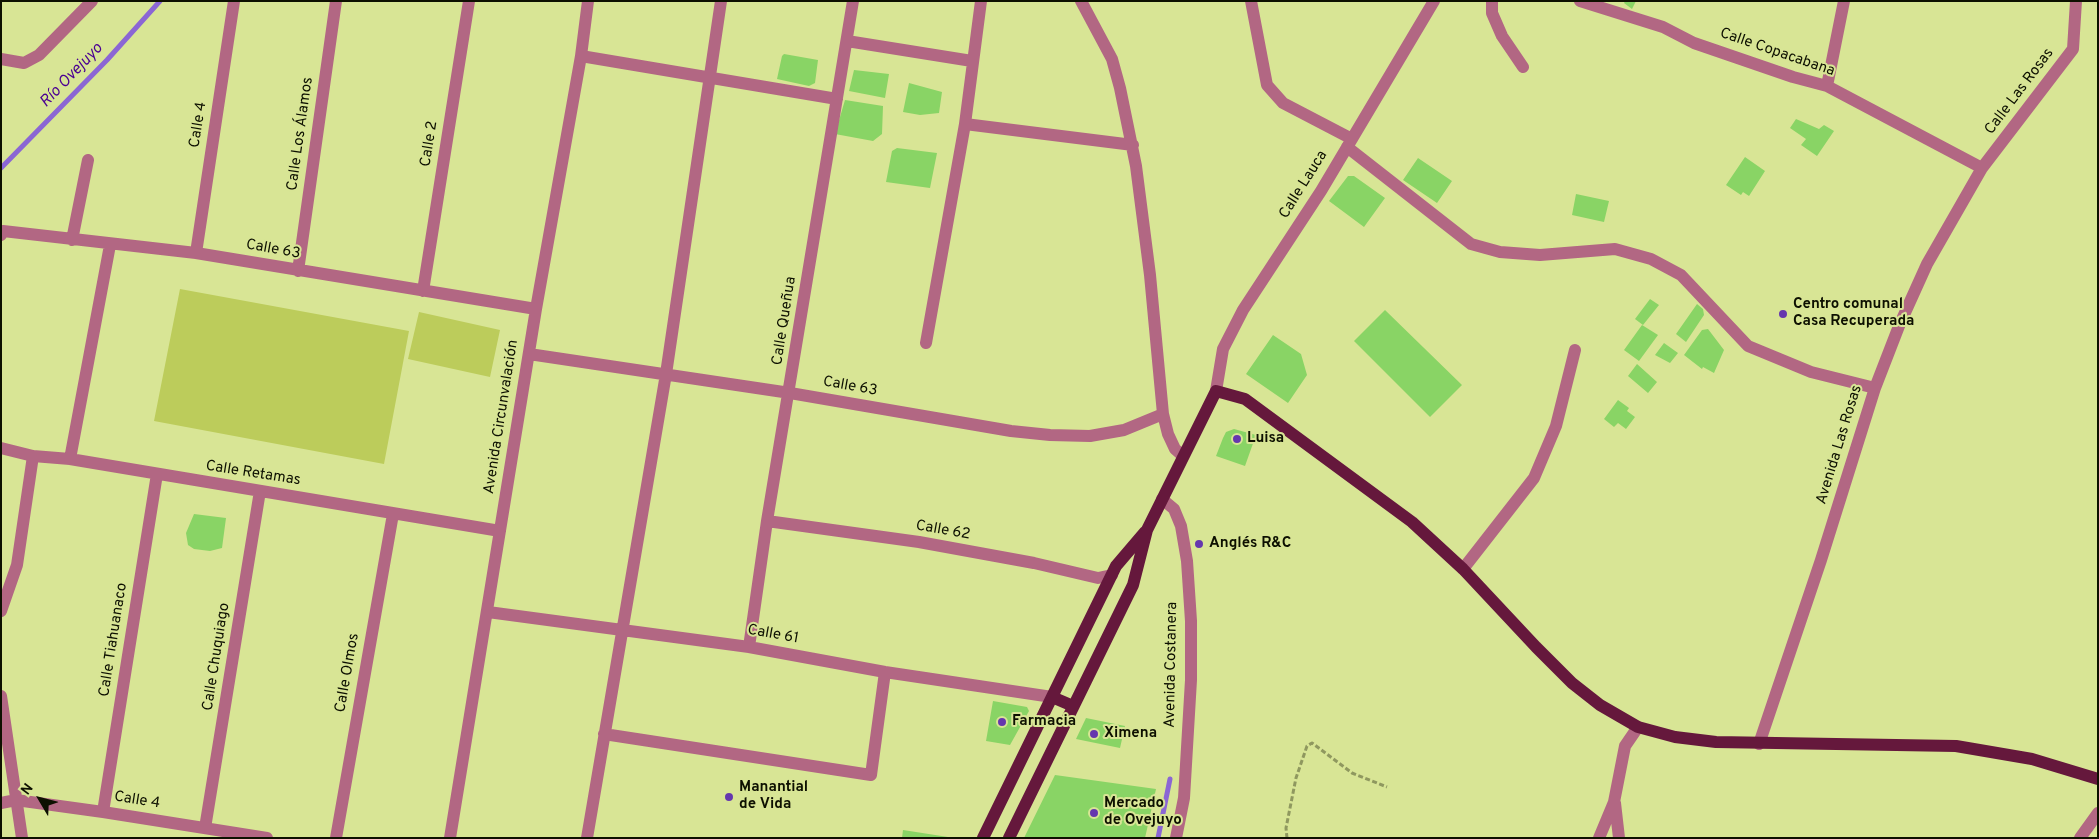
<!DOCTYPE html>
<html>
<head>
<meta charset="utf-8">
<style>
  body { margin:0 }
  #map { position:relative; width:2099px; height:839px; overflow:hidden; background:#d8e595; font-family:Overpass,sans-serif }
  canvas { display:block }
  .frame { position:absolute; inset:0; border:2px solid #0d1000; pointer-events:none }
  .north { position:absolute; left:15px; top:774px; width:50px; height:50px; -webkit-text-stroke:4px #d8e595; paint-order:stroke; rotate:307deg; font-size:14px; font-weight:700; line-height:20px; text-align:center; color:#0d1000 }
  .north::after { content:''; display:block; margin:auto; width:18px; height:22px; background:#0d1000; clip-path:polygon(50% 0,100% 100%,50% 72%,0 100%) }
</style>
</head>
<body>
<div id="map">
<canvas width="2099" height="839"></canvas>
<div class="frame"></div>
<div class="north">N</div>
</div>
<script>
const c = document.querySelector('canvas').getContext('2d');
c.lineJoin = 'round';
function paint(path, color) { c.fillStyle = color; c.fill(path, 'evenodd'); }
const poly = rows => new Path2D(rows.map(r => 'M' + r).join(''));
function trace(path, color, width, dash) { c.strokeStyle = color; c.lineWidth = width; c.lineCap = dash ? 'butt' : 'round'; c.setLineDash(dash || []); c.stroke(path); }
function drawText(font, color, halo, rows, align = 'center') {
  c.font = font + ' Overpass,sans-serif'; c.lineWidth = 4; c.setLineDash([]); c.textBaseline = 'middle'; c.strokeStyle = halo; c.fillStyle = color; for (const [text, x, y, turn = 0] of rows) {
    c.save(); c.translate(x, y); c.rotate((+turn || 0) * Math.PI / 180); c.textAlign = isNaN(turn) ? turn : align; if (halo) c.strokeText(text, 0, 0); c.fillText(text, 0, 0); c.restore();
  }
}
const green = poly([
  [180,289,409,331,384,464,154,421],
  [419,312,500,330,490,377,408,359]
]);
const stream = poly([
  [1,168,107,60,160,1],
  [1173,656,1173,606],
  [1158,838,1170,779]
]);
const building = poly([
  [1625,1,1636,1,1632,9,1624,3],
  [784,54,818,60,815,83,809,86,777,79,782,56],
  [854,70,889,74,885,98,849,91],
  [909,83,942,92,939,113,920,115,903,112],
  [845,100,883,106,882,134,873,141,835,134],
  [1796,119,1819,129,1824,125,1834,131,1817,156,1801,145,1806,139,1790,128],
  [897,148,937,153,930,188,886,182,892,151],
  [1745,157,1765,171,1749,196,1743,192,1741,195,1726,185],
  [1418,158,1452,181,1437,203,1403,180],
  [1348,176,1354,176,1385,198,1364,227,1329,201],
  [1576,194,1609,201,1604,222,1572,215],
  [1650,299,1659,305,1643,325,1635,319],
  [1697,304,1703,309,1704,315,1686,342,1676,334],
  [1385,310,1462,385,1430,417,1354,341],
  [1642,325,1658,335,1639,361,1624,350],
  [1708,329,1724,350,1714,373,1703,367,1702,369,1684,355,1702,330],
  [1273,335,1301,354,1307,375,1288,403,1246,374],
  [1664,343,1678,353,1670,363,1655,355],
  [1637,364,1657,382,1648,393,1628,376],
  [1618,400,1629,408,1627,411,1635,417,1626,429,1618,423,1614,427,1604,419],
  [1234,429,1256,435,1245,466,1216,456,1223,438,1226,432],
  [194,514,226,518,222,548,210,551,194,549,188,545,186,533],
  [993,701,1027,707,1029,711,1010,745,986,741],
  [1086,718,1125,726,1120,748,1076,739],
  [1055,775,1156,789,1145,838,1024,838],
  [903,830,948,837,948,838,902,838]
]);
const path = poly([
  [1287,838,1286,828,1296,778,1307,746,1312,743,1352,773,1387,787]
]);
const minor = poly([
  [1081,1,1112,59,1120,88,1136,166,1150,275,1163,414,1168,434,1175,449,1183,456],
  [1251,1,1267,85,1283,103,1352,139],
  [1492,1,1492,13,1502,36,1523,67],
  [1580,1,1663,27,1694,43,1793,77,1827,86,1982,168],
  [847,41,972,61],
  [581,56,837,99],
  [1,59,24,63,39,55,92,1],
  [1827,86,1844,1],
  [965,124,1133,145],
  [1347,147,1471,244,1500,252,1540,255,1615,249,1651,259,1681,275,1748,346,1811,372,1875,388],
  [1,235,3,231,196,253,536,309],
  [72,240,88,160],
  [196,253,234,1],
  [298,271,336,1],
  [423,291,469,1],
  [926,343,965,124,981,1],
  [529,354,790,393,1011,431,1050,435,1090,436,1124,430,1163,414],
  [1216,391,1223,349,1243,310,1321,191,1434,1],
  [1,448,33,456,70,459,500,531],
  [70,459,110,245],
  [1162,499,1174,509,1181,526,1187,561,1191,621,1191,680,1184,798,1176,838],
  [767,521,919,542,1034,563,1098,578,1112,575],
  [1463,569,1534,478,1556,426,1575,350],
  [1,611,17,565,33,456],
  [488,612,749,647,885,672,1052,697],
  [749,647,767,521,853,1],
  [1,696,22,838],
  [604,734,871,775,885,672],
  [1759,744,1821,560,1875,388,1899,326,1927,264,1982,168,2073,49,2076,1],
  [1,803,16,800,103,812,267,838],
  [1615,803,1619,838],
  [103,812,157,474],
  [205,828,260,491],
  [336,838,393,514],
  [450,838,536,309,581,56,588,1],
  [587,838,666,374,721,1],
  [1599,838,1614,802,1625,746,1638,727],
  [2080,838,2098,813]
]);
const major = poly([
  [1052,697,1073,706],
  [983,838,1116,566,1145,532],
  [1009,838,1133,585,1147,530,1216,391,1245,399,1412,522,1463,569,1536,647,1572,683,1600,705,1638,727,1675,737,1716,742,1956,746,2032,759,2098,779]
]);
const markers = [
  [1783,314,5,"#6537ae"],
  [1237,439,5,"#6537ae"],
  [1199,544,5,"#6537ae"],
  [1002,722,5,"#6537ae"],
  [1094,734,5,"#6537ae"],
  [729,797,5,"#6537ae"],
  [1094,813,5,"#6537ae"]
];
const streetNames = [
  ["Calle Copacabana",1777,53,19],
  ["Calle Las Rosas",2020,92,-53],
  ["Calle 4",199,125,-81],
  ["Calle Los Álamos",301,134,-82],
  ["Calle 2",430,144,-81],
  ["Calle Lauca",1304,185,-58],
  ["Calle 63",273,250,10],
  ["Calle Queñua",785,321,-81],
  ["Calle 63",850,387,10],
  ["Avenida Circunvalación",502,417,-81],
  ["Avenida Las Rosas",1840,445,-73],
  ["Calle Retamas",253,474,9],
  ["Calle 62",943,531,10],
  ["Calle 61",773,635,10],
  ["Calle Tiahuanaco",114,640,-81],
  ["Calle Chuquiago",217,657,-81],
  ["Avenida Costanera",1172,665,-89],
  ["Calle Olmos",348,673,-80],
  ["Calle 4",137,801,9]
];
const poiNames = [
  ["Centro comunal",1793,305],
  ["Casa Recuperada",1793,322],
  ["Luisa",1247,439],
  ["Anglés R&C",1209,544],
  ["Farmacia",1012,722],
  ["Ximena",1104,734],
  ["Manantial",739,788],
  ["de Vida",739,805],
  ["Mercado",1104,804],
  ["de Ovejuyo",1104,821]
];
const waterNames = [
  ["Río Ovejuyo",72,76,-46]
];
paint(green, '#bccc5b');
trace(stream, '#8b66d4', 5);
paint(building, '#89d465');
trace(path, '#8f985f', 3, [5, 2.5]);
trace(minor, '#b26783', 12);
trace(major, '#65183c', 12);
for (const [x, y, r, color] of markers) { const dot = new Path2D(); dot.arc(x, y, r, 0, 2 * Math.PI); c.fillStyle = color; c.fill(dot); trace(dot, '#d8e595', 2); }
drawText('15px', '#0d1000', '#d8e595', streetNames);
drawText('bold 15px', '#0d1000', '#d8e595', poiNames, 'left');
drawText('italic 16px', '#4b0092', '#d8e595', waterNames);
</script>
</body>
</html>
